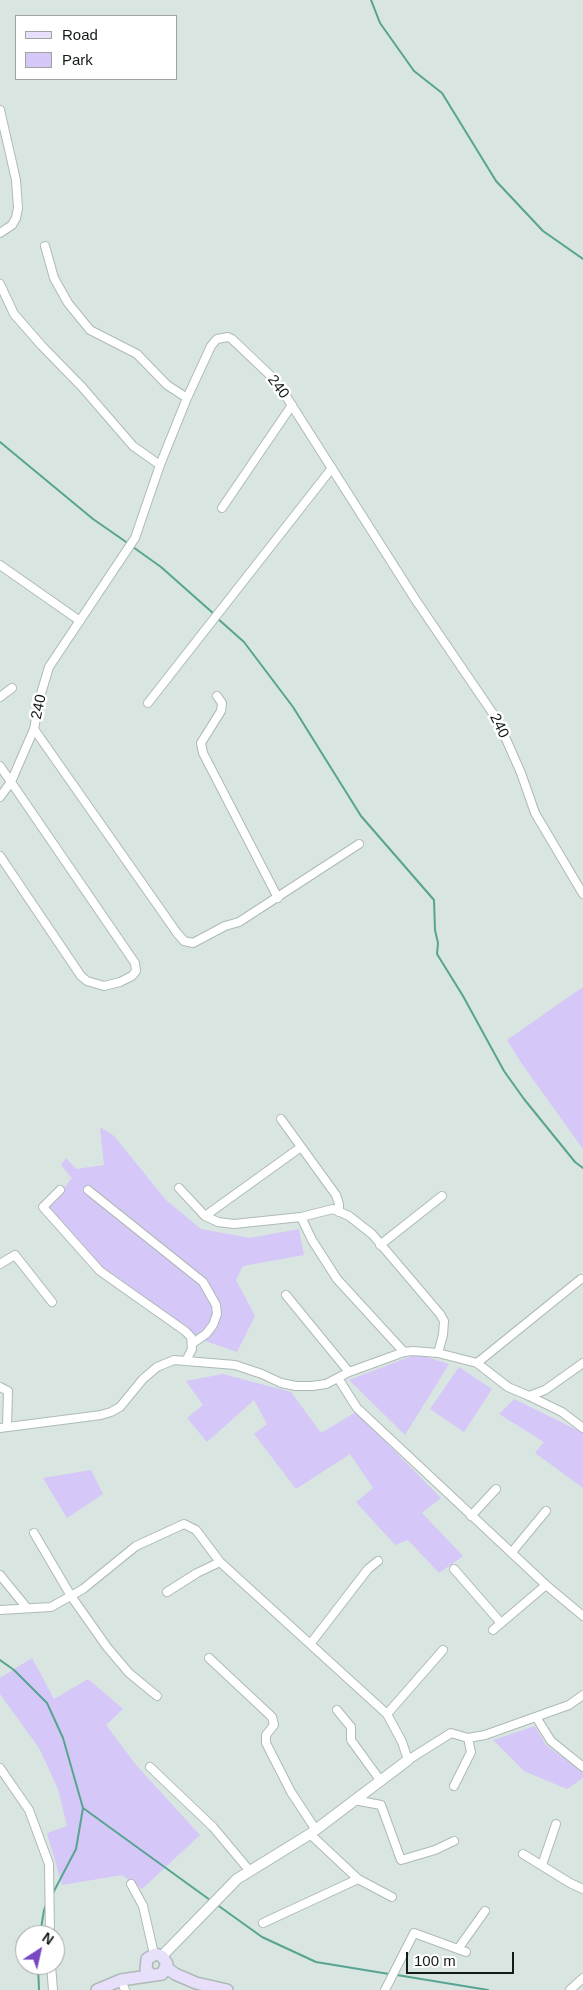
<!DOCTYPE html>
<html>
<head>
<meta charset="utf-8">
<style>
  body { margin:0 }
  #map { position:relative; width:583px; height:1990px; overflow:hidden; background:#d8e5e1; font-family:Arial,sans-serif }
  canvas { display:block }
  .legend { position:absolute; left:15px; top:15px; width:162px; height:65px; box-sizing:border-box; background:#fff; border:1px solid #a1a3a3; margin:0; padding:6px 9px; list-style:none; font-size:15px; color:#151a19 }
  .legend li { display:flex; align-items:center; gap:10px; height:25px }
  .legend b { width:25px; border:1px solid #a1a3a3 }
  .north { position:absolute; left:15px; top:1925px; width:50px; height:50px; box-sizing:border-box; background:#fff; border:1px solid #a1a3a3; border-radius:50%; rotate:35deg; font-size:14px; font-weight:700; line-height:20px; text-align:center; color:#151a19 }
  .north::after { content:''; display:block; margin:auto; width:18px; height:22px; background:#7748c1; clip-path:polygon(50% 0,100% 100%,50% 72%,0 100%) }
  .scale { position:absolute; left:406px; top:1952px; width:108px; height:22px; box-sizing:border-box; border:2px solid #151a19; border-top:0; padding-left:6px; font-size:15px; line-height:18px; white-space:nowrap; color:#151a19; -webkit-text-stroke:4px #fff; paint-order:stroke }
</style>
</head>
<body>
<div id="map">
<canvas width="583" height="1990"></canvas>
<ul class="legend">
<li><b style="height:6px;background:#e8e0fa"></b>Road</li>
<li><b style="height:14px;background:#d5c7f8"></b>Park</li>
</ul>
<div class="north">N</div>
<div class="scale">100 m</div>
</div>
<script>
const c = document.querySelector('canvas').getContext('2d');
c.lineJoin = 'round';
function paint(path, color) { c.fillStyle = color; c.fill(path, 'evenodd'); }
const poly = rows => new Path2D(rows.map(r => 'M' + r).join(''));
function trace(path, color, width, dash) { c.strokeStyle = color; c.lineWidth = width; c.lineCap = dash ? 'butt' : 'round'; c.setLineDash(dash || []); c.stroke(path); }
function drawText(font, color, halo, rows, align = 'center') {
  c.font = font + ' Arial,sans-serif'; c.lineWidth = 5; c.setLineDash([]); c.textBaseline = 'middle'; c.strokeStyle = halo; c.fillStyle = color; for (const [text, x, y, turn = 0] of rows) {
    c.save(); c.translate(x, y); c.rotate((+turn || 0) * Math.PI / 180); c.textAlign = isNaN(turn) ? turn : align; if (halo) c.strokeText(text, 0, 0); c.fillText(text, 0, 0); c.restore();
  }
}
const green = poly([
  [583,987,583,1149,522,1064,507,1040],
  [100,1127,114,1136,166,1200,201,1229,250,1238,299,1229,304,1255,243,1266,236,1280,255,1316,237,1352,197,1338,95,1266,47,1210,72,1178,61,1165,66,1158,76,1169,104,1165],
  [417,1354,449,1364,405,1435,349,1380],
  [459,1367,492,1389,464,1432,430,1409],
  [223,1374,291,1392,321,1433,356,1412,441,1498,422,1513,463,1556,439,1573,408,1540,395,1545,356,1502,373,1488,350,1454,296,1489,254,1434,267,1424,254,1400,207,1442,187,1418,203,1405,186,1381],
  [514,1399,583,1433,583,1488,535,1453,544,1442,499,1414],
  [91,1470,103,1494,67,1518,43,1478],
  [32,1658,54,1699,88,1679,123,1709,106,1725,136,1765,200,1835,142,1889,122,1875,62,1885,47,1833,67,1826,58,1789,39,1748,0,1694,0,1678],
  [535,1726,546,1745,583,1773,583,1778,567,1789,524,1771,493,1740]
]);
const stream = poly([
  [371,0,380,23,414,71,442,93,496,181,543,231,583,259],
  [0,442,93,519,129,544],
  [133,547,161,567,214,614],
  [217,618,244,642,293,707,361,816,434,900,435,930,438,943,437,954,463,996,504,1071,524,1099,575,1162,583,1168],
  [0,1660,14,1670,47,1703,63,1738,83,1808,76,1849,53,1893],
  [83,1808,210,1900],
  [216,1904,262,1937,316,1962,389,1974],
  [40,1935,44,1910,47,1903],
  [38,1965,39,1990],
  [397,1975,488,1990]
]);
const minor = poly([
  [0,110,16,180,18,208,16,218,12,225,0,233],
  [45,246,54,278,68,303,90,330,137,354,167,385,187,398],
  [0,284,14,314,42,346,82,387,133,446,160,465],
  [222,508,292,405],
  [0,565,80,621],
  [217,696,222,703,221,711,201,743,203,753,278,898],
  [0,697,12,688],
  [148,703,332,468],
  [34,729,177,933,184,941,193,943,225,926,239,922,359,844],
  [0,766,135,963,136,971,132,976,120,982,104,986,87,981,81,976,0,856],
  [0,797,11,782,34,729,40,697,49,667,135,538,160,465,187,398,211,346,217,339,228,337,232,339,272,377,284,393,415,599,498,721,521,773,535,813,583,894],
  [281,1119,336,1195,339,1204,339,1212],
  [179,1188,205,1216,218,1222,234,1224,301,1217,333,1209,349,1216,372,1234,440,1314,444,1321,443,1335,438,1353],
  [60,1190,43,1207,100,1271,185,1331,191,1337,192,1349,186,1361],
  [88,1190,203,1282,216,1305,217,1314,213,1325,206,1334,193,1343],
  [205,1216,301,1147],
  [301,1217,312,1240,337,1279,404,1352],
  [380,1245,442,1196],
  [0,1264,15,1255,52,1302],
  [286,1295,349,1372],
  [477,1363,581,1279],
  [338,1378,357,1408,546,1585,583,1616],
  [0,1387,8,1391,7,1426],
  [529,1396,562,1412,583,1428],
  [0,1428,101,1415,111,1412,120,1407,143,1379,157,1367,174,1360,235,1365,262,1374,281,1383,296,1386,312,1386,326,1384,349,1372,404,1352,413,1351,438,1353,477,1363,508,1387,529,1396,545,1390,583,1363],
  [471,1516,496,1489],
  [34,1533,71,1596,107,1647,129,1673,157,1696],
  [512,1552,546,1511],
  [454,1569,501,1623],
  [0,1575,27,1608],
  [167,1592,197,1573,220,1562],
  [0,1610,51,1607,83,1589,136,1546,184,1524,196,1530,220,1562,387,1714,402,1742,408,1760,451,1733,468,1738,485,1735,569,1705,583,1695],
  [493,1630,546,1585],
  [311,1643,368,1569,378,1561],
  [209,1658,272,1717,274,1725,266,1735,266,1743,291,1792,316,1830],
  [337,1710,351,1727,351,1740,380,1780],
  [387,1714,443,1650],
  [536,1717,551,1741,583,1767],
  [150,1767,213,1827,249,1870],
  [0,1768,29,1810,49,1864,50,1935],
  [454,1786,471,1752,468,1738],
  [354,1800,381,1805,401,1860,435,1850,454,1841],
  [310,1834,358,1879,392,1897],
  [523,1854,570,1883,583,1889],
  [542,1865,556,1824],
  [131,1884,143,1906,154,1954],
  [263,1923,358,1879],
  [458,1949,485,1911],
  [51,1965,53,1990],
  [121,1980,125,1990],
  [385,1990,414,1933,466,1952],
  [570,1990,583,1978]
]);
const tertiary = poly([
  [162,1956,237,1879,310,1834,408,1760]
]);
const secondary = poly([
  [167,1968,175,1974,196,1983,227,1990],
  [97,1990,121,1980,162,1974,167,1964,162,1956,155,1954,147,1959,146,1969,151,1975]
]);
const streetNames = [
  ["240",278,387,53],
  ["240",39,707,-78],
  ["240",499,726,64]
];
paint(green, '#d5c7f8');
trace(stream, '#57a490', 2);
trace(minor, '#adbab6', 10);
trace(tertiary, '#adbab6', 12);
trace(secondary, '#adbab6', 14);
trace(minor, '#fff', 8);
trace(tertiary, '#fff', 10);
trace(secondary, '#e8e0fa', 11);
drawText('15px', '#151a19', '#fff', streetNames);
</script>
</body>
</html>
